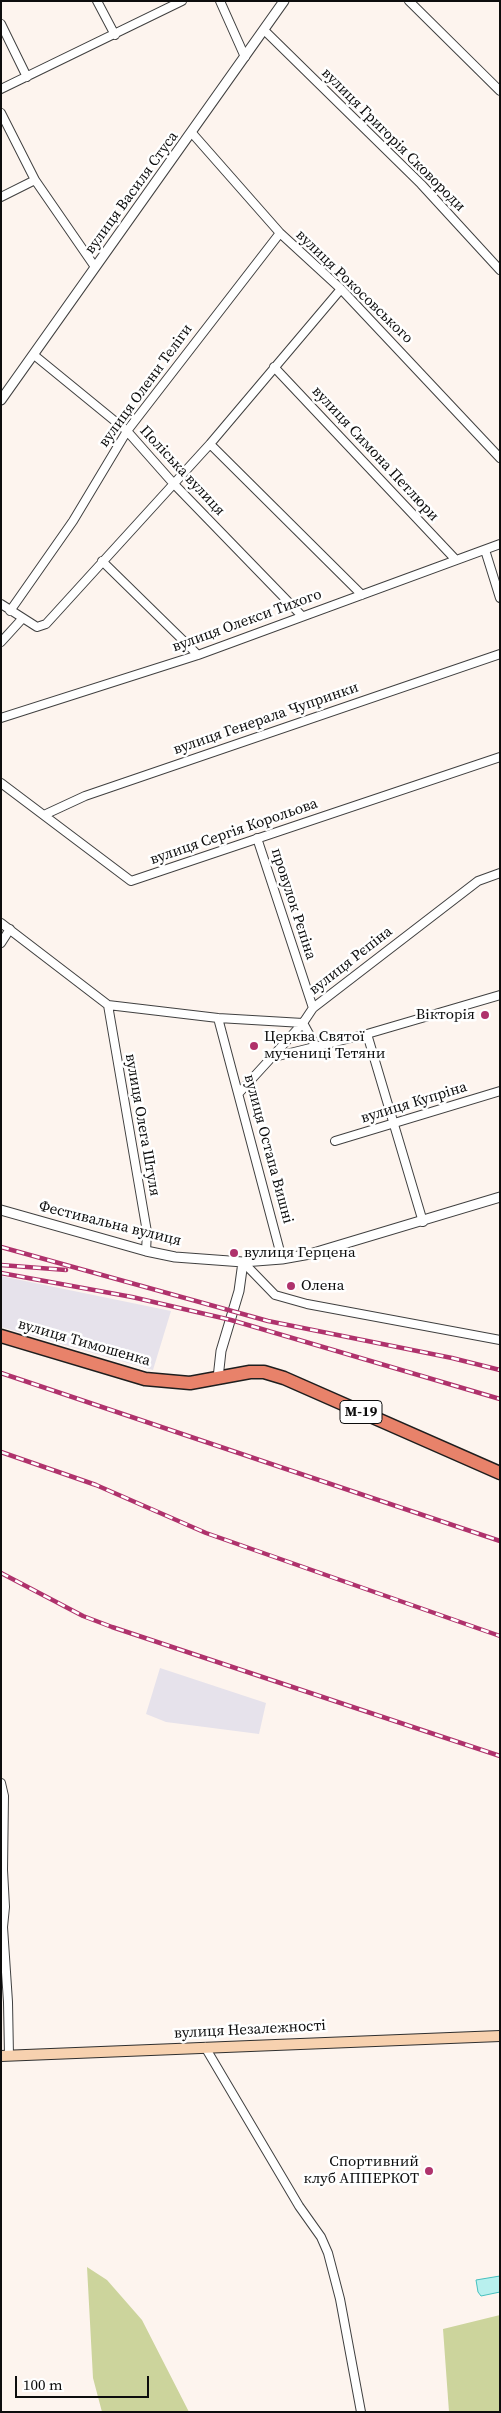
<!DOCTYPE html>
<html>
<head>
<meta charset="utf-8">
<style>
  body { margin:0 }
  #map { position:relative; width:501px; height:2413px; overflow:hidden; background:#fdf4ee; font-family:"Source Serif 4",serif }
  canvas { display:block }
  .frame { position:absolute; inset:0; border:2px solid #0d0d0d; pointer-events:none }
  .scale { position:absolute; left:15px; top:2376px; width:134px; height:22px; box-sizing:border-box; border:2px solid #0d0d0d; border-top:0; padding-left:6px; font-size:15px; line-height:18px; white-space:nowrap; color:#0d0d0d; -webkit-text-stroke:4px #fff; paint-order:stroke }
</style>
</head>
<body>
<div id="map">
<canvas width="501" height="2413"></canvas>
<div class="frame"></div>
<div class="scale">100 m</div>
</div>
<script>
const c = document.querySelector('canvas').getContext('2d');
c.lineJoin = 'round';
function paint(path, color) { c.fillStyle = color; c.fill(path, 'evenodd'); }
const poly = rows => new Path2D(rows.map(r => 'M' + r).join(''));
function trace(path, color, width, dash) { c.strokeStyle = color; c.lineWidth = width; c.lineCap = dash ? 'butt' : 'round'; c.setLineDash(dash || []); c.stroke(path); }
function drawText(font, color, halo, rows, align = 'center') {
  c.font = font + ' "Source Serif 4",serif'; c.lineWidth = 5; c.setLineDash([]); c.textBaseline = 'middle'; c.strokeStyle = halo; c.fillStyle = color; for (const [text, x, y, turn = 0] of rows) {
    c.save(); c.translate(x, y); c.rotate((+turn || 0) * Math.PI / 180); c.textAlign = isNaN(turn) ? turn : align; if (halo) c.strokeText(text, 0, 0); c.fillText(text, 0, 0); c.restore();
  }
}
const industrial = poly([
  [1,1276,171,1311,153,1370,1,1327],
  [160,1668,266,1703,259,1734,166,1722,146,1714]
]);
const forest = poly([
  [87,2267,107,2280,142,2320,189,2412,102,2412,93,2378],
  [500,2315,500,2412,449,2412,443,2329]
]);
const water = poly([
  [500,2276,500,2292,481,2296,478,2292,476,2280,500,2276]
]);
const minor = poly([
  [97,1,115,35],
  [220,1,245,57],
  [409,1,500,91],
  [1,24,27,77],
  [264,30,421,184,500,270],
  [1,89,182,1],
  [1,113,35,180],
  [192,133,280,233,341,289,500,458],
  [1,197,35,180,95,267],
  [34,355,127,431,173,483,302,616],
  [274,367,456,560],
  [210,444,362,595],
  [485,550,500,598],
  [102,561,198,655],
  [1,604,37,627,46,624,210,444,341,289],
  [10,611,73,521,127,431,280,233],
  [1,642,22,619],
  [1,718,198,655,500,544],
  [1,783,131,881,500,757],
  [44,815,85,796,500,654],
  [257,838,313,1008],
  [1,923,108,1005,218,1018,303,1023,316,1047],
  [1,943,10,929],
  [108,1005,147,1232,146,1251],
  [218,1018,282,1259],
  [367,1034,423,1222],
  [274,1057,367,1034,500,995],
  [239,1093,303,1023,313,1008,478,881,500,873],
  [335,1141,500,1091],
  [243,1262,275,1295,307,1304,500,1340],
  [1,1783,4,1796,3,1870,5,1907,3,1927,8,2002,9,2056],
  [205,2047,299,2206,321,2237,328,2253,340,2299,361,2412]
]);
const tertiary = poly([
  [1,400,284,1],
  [1,1210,146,1251,175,1257,243,1262,282,1259,310,1254,500,1197],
  [218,1378,221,1351,239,1291,243,1262]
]);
const secondary = poly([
  [1,2056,500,2036]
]);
const trunk = poly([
  [1,1336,145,1379,190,1383,250,1372,264,1372,284,1378,500,1473]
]);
const rail = poly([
  [1,1247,268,1321,452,1358,500,1370],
  [1,1265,66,1270],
  [1,1273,132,1297,231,1320,500,1399],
  [1,1373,500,1541],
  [1,1452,96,1485,206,1533,500,1636],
  [1,1573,83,1616,112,1627,500,1756]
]);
const markers = [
  [485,1015,5,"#af326c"],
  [254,1046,5,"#af326c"],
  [234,1253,5,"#af326c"],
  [291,1286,5,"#af326c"],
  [429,2171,5,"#af326c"]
];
const shields = [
  [361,1412,42]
];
const shieldNames = [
  ["М-19",361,1412]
];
const streetNames = [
  ["вулиця Григорія Сковороди",393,140,45],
  ["вулиця Василя Стуса",132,193,-54],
  ["вулиця Рокосовського",354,287,44],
  ["вулиця Олени Теліги",146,386,-54],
  ["вулиця Симона Петлюри",375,454,47],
  ["Поліська вулиця",182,471,47],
  ["вулиця Олекси Тихого",247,621,-20],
  ["вулиця Генерала Чупринки",266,719,-19],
  ["вулиця Сергія Корольова",234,832,-19],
  ["провулок Рєпіна",293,904,72],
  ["вулиця Рєпіна",351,961,-38],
  ["вулиця Купріна",414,1103,-17],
  ["вулиця Олега Штуля",142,1125,80],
  ["вулиця Остапа Вишні",268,1149,75],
  ["Фестивальна вулиця",110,1224,14],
  ["вулиця Тимошенка",84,1343,16],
  ["вулиця Незалежності",250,2030,-3]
];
const poiNames = [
  ["Вікторія",475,1015,"right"],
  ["Церква Святої",264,1037],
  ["мучениці Тетяни",264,1054],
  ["вулиця Герцена",244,1253],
  ["Олена",301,1286],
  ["Спортивний",419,2162,"right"],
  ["клуб АППЕРКОТ",419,2179,"right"]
];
paint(industrial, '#e6e2eb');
paint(forest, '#ccd49c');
paint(water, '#b8f0ee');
trace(water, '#46c0be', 1);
trace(minor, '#404040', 10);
trace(tertiary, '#404040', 11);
trace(secondary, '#2f2f2f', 12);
trace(trunk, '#1e1e1e', 15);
trace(minor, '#fff', 8);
trace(tertiary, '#fff', 9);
trace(secondary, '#f7d1af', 10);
trace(trunk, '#e8826a', 12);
trace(rail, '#af326c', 4.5);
trace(rail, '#fff', 2.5, [8]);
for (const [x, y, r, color] of markers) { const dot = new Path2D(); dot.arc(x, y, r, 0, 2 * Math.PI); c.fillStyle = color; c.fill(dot); trace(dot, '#fff', 2); }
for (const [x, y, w] of shields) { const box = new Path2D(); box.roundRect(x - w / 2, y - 11.5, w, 23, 4); c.fillStyle = '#fff'; c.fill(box); trace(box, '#0d0d0d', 1); }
drawText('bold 14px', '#0d0d0d', null, shieldNames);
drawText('15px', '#0d0d0d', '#fff', streetNames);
drawText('15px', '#0d0d0d', '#fff', poiNames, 'left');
</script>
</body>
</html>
